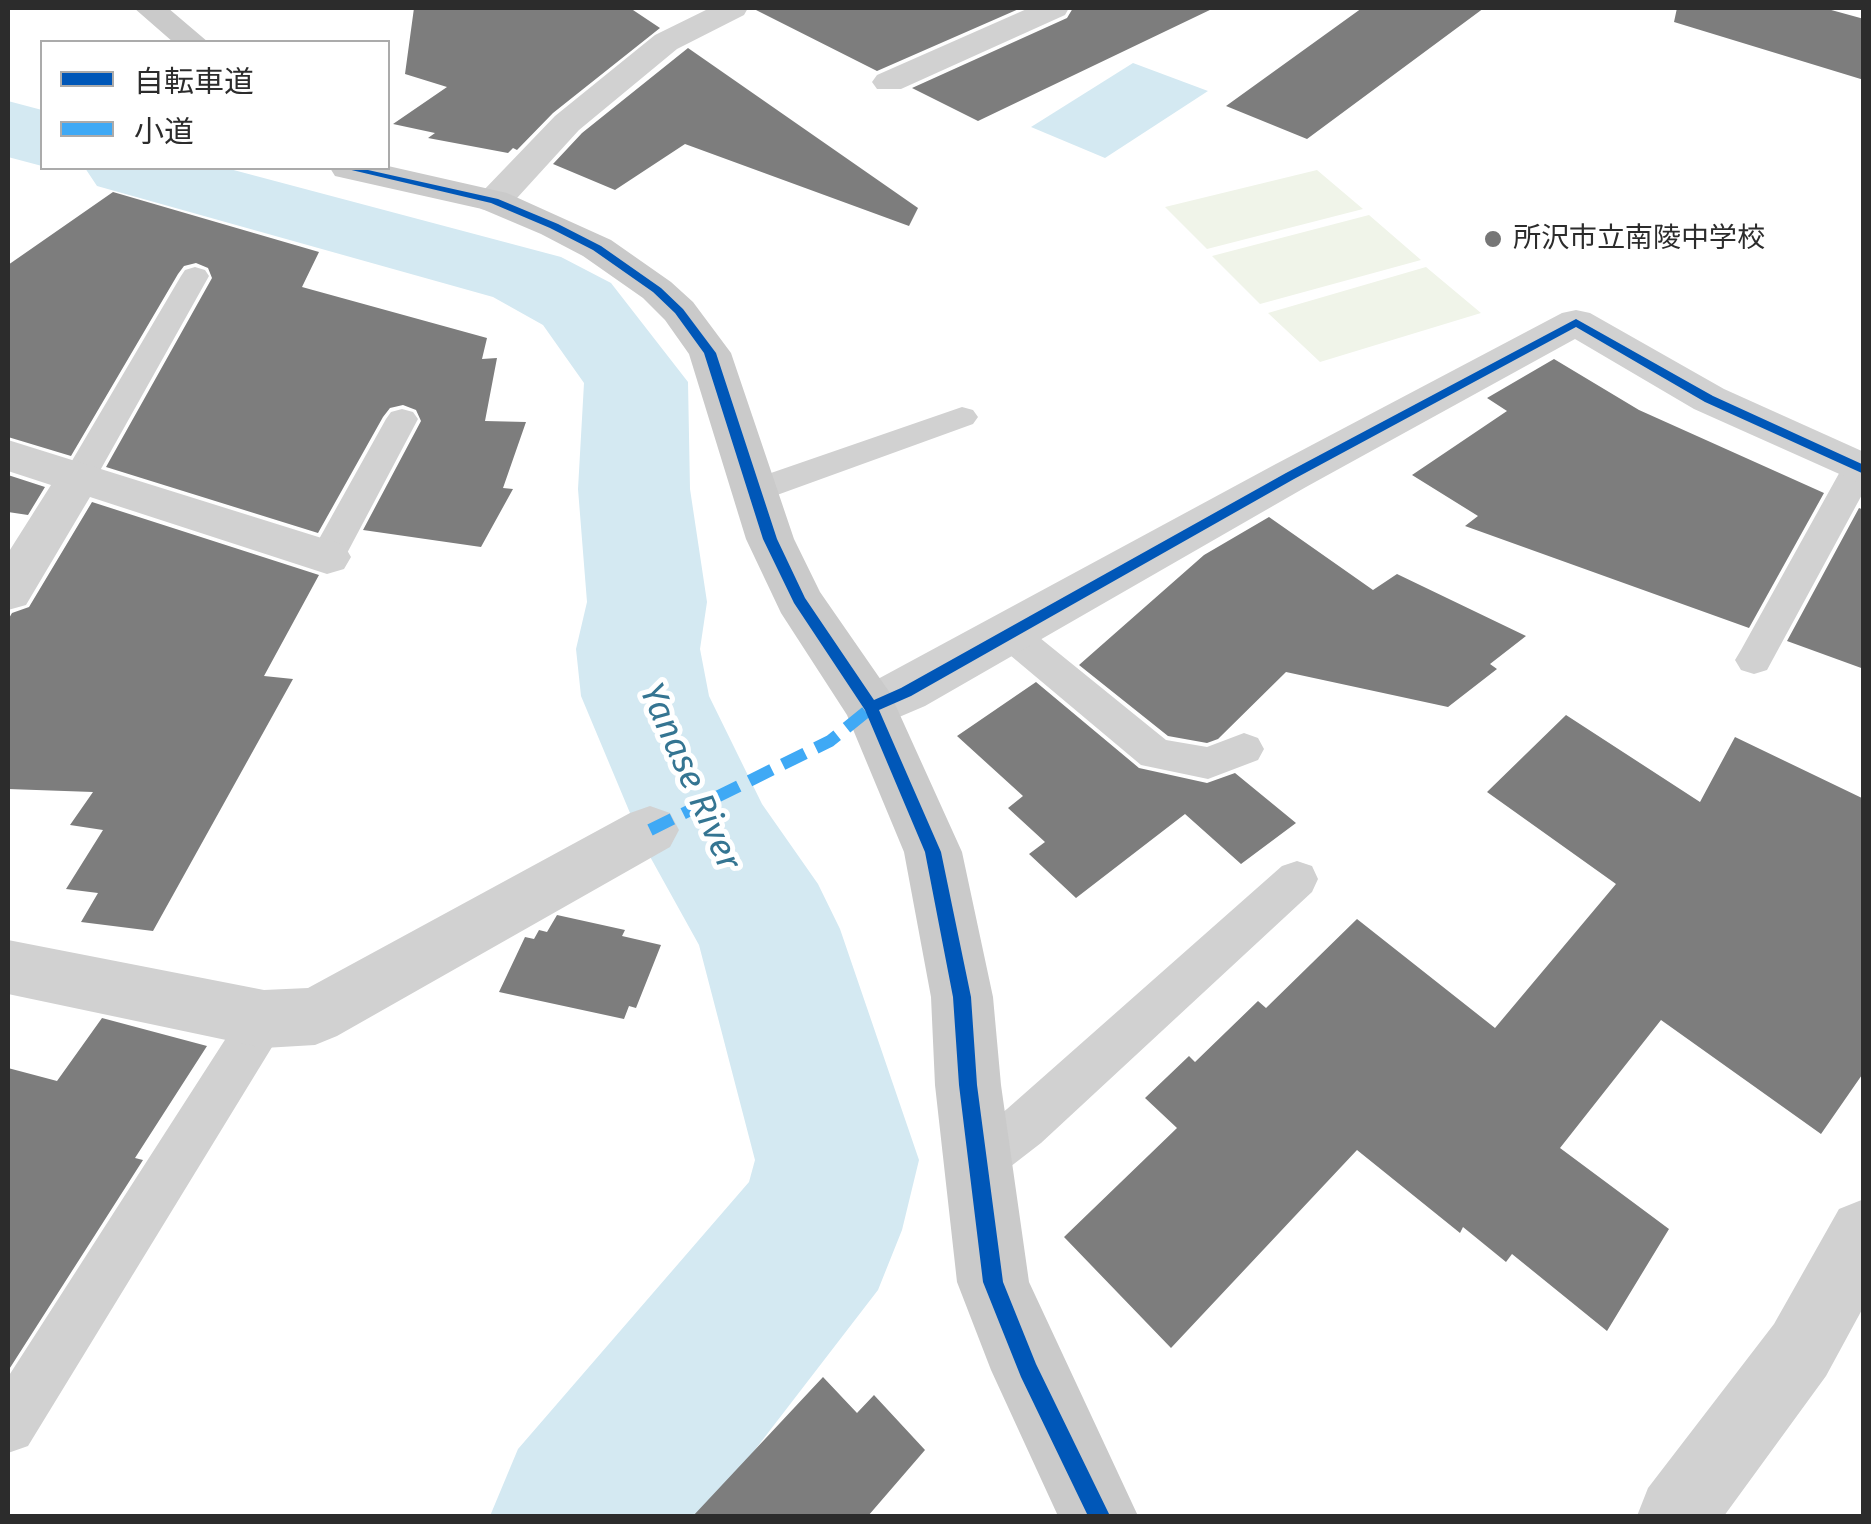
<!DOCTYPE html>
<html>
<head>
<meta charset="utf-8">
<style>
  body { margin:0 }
  #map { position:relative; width:1871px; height:1524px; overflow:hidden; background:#fff; font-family:"Fira Sans","Noto Sans JP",sans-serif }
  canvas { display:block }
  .frame { position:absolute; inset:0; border:10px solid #2c2c2c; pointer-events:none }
  .legend { position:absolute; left:40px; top:40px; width:350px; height:130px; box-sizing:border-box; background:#fff; border:2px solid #ababab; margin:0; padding:12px 18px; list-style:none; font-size:30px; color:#2c2c2c }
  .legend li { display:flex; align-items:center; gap:20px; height:50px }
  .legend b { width:50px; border:2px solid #ababab }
</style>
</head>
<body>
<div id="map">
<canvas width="1871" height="1524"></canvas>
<div class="frame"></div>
<ul class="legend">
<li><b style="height:12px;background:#0057b8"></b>自転車道</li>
<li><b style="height:12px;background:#3fa9f5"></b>小道</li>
</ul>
</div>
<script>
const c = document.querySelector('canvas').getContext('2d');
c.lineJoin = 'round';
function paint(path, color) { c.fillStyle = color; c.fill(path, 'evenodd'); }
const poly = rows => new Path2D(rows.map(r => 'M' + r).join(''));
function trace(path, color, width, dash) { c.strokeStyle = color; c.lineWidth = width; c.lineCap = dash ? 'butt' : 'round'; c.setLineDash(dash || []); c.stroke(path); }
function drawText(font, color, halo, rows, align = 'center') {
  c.font = font + ' "Fira Sans","Noto Sans JP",sans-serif'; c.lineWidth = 10; c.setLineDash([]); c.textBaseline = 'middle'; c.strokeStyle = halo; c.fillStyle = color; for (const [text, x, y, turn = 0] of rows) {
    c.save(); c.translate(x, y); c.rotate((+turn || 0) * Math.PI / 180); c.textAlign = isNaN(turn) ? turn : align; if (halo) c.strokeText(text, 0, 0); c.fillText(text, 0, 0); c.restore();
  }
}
const green = poly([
  [1317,170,1363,209,1207,249,1165,207],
  [1369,215,1421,260,1260,304,1212,256],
  [1426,267,1481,313,1320,362,1268,313]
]);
const water = poly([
  [1133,63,1208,91,1105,158,1031,127]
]);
const river = poly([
  [8,101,42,110,42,166,8,157,8,101],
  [85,168,226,168,561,257,611,283,688,382,690,489,707,602,700,649,709,696,762,804,818,884,840,929,919,1160,902,1230,878,1290,704,1516,490,1516,518,1449,749,1182,755,1160,699,945,643,844,581,696,576,649,587,602,578,489,584,383,543,325,493,297,97,186,85,168]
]);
const building = poly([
  [414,8,630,8,660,28,553,113,517,150,513,148,508,153,428,138,435,133,393,124,447,87,405,74],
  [752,8,1021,8,877,71],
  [1073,8,1214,8,978,121,912,88,1067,18],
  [1362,8,1484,8,1307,139,1226,106],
  [1677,8,1824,8,1864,19,1864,80,1674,22],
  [688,48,918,208,909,226,685,144,615,190,553,164,582,133],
  [113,192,319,252,302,287,487,338,482,359,497,358,485,421,526,422,503,488,513,489,481,547,363,530,421,421,416,410,403,405,390,408,383,417,318,533,106,467,212,278,208,268,196,263,184,266,178,274,71,456,8,437,8,265],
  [1554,359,1639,410,1824,493,1749,628,1465,526,1478,516,1412,475,1507,411,1487,398],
  [8,475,45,487,28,515,8,512],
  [92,502,319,575,264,676,293,679,153,931,81,922,98,893,66,889,103,830,70,825,93,792,8,789,8,620,12,613,29,607],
  [1859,508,1864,510,1864,669,1787,641],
  [1269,517,1373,590,1397,574,1526,636,1490,664,1497,669,1448,707,1286,672,1218,739,1207,743,1168,736,1079,665,1204,555],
  [1036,682,1139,768,1207,783,1235,773,1296,823,1241,864,1185,814,1076,898,1029,854,1045,842,1008,808,1023,796,957,736],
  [1566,715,1700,802,1735,737,1864,799,1864,1072,1821,1134,1661,1020,1560,1148,1669,1229,1607,1331,1512,1254,1506,1262,1463,1227,1460,1233,1357,1150,1171,1348,1064,1237,1177,1128,1145,1098,1189,1056,1195,1062,1258,1001,1266,1008,1357,919,1495,1028,1616,884,1487,792],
  [557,915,625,930,622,936,661,945,636,1008,629,1006,624,1019,499,992,525,937,534,939,539,930,547,932],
  [102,1018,207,1046,135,1158,143,1160,8,1371,8,1068,57,1081],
  [823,1377,857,1413,874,1395,925,1450,868,1516,693,1516]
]);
const lane = poly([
  [195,267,205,270,209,276,97,476,92,484,80,487,68,484,63,476,181,276,185,270,195,267],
  [962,407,973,410,978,417,973,424,766,499,754,502,742,499,737,491,742,483,962,407],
  [402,409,413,412,418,419,345,557,339,566,327,569,315,566,309,557,386,419,391,412,402,409],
  [1859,457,1864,458,1864,491,1767,670,1754,674,1741,670,1735,660,1741,650,1842,468,1847,460,1859,457],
  [1011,621,1024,625,1166,740,1207,747,1244,733,1258,738,1264,749,1258,760,1208,779,1141,765,998,645,992,635,998,625,1011,621],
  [1297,861,1312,866,1318,879,1312,892,1041,1143,997,1177,980,1184,963,1177,955,1160,963,1143,1007,1109,1282,866,1297,861],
  [264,998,280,1004,287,1019,280,1034,28,1446,8,1453,8,1377,248,1004,264,998]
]);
const street = poly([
  [710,8,748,8,744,15,677,49,579,130,507,209,494,212,481,209,475,201,481,193,555,116,655,35,710,8],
  [1029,8,1069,8,1065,15,901,89,877,89,872,82,877,75,1029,8],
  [1576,310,1590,313,1724,389,1864,452,1864,485,1694,409,1575,339,1306,487,925,706,871,729,852,723,844,708,852,693,1274,465,1562,313,1576,310],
  [8,440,344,545,351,557,344,569,327,574,90,497,26,605,8,610,8,553,51,485,8,471,8,440],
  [650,806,670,813,679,830,670,847,337,1036,315,1045,264,1048,8,994,8,940,264,990,308,988,630,813,650,806],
  [1864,1199,1864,1306,1826,1376,1724,1516,1637,1516,1648,1488,1774,1324,1839,1209,1864,1199]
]);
const secondary = poly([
  [134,8,168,8,208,42,173,42,134,8],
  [388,166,507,193,611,240,671,282,693,302,731,353,794,539,820,592,890,693,962,852,993,997,1001,1085,1029,1282,1138,1516,1058,1516,991,1370,957,1282,935,1085,931,997,904,852,847,715,781,613,746,539,689,354,665,320,643,298,583,256,541,234,482,209,335,176,330,168,388,166]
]);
const quiet = poly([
  [650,830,830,741,871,708]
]);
const cycleway = poly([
  [343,168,359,168,498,199,558,224,601,246,661,288,683,309,716,353,777,539,805,598,874,700,901,688,1286,473,1576,319,1713,396,1864,465,1864,474,1705,402,1576,327,1294,479,911,696,879,710,941,852,971,997,977,1085,1003,1282,1036,1364,1110,1516,1088,1516,1021,1377,983,1282,959,1085,953,997,925,852,865,710,794,603,763,539,704,353,675,313,653,292,593,250,550,228,491,203,343,168]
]);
const markers = [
  [1493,239,10,"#767676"]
];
const farPoinames = [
  ["所沢市立南陵中学校",1513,239]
];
const waterNames = [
  ["Yanase River",689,777,66]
];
paint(green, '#f0f4e9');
paint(water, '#d4e9f2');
paint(river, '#d4e9f2');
paint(building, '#7d7d7d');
paint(lane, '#d1d1d1');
paint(street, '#d1d1d1');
paint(secondary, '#cacaca');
trace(quiet, '#3fa9f5', 12, [25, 12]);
paint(cycleway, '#0057b8');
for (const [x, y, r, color] of markers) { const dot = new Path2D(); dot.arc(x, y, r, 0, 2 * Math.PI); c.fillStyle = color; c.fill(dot); trace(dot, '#fff', 4); }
drawText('28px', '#2c2c2c', '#fff', farPoinames, 'left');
drawText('italic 35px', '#357592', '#fff', waterNames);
</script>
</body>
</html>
